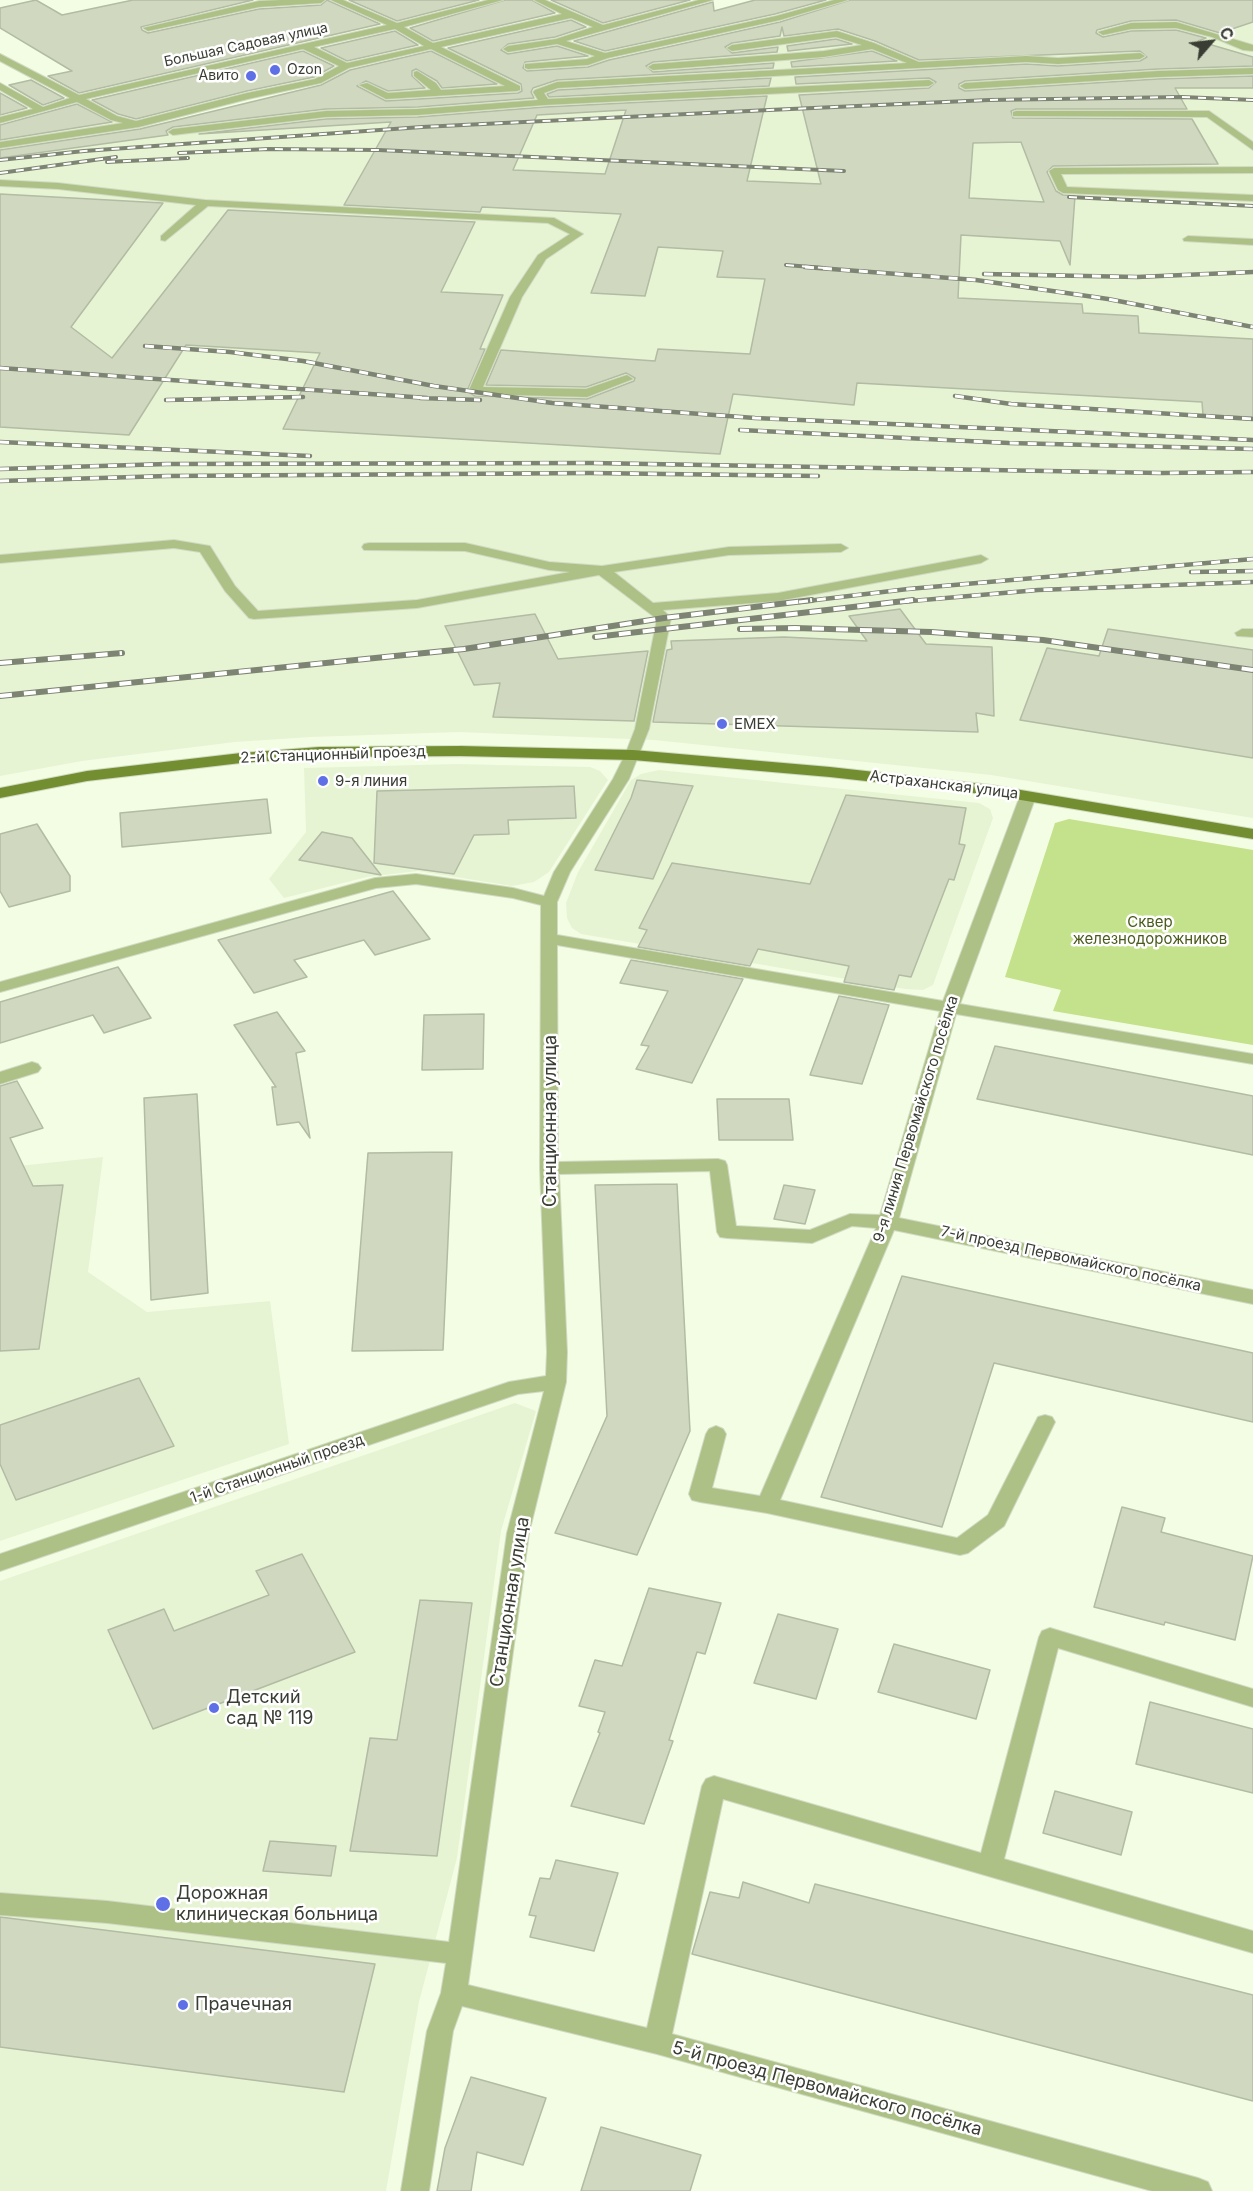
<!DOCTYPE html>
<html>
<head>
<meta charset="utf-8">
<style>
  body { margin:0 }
  #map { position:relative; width:1253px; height:2191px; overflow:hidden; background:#f3fde3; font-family:Inter,sans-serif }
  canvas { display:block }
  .north { position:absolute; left:1181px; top:12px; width:60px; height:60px; -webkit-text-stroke:4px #fff; paint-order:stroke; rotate:62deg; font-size:16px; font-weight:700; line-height:24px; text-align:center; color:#393d33 }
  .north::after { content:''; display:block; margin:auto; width:21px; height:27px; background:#393d33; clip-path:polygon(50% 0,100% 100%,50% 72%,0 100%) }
</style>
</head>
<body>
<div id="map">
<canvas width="1253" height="2191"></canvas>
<div class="north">С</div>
</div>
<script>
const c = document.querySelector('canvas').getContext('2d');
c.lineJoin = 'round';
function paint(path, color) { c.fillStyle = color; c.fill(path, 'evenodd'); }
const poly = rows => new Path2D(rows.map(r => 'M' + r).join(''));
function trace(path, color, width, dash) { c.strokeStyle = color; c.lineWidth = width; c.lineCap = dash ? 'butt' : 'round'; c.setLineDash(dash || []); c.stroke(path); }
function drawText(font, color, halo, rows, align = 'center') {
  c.font = font + ' Inter,sans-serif'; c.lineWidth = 5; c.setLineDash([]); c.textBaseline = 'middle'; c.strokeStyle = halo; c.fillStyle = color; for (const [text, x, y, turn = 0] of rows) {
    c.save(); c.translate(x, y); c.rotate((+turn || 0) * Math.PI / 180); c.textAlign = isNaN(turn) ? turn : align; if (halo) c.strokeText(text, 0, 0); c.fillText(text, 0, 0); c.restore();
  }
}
const built = poly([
  [1235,0,1253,0,1253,818,991,775,654,740,459,732,311,737,235,742,82,761,0,776,0,127,89,109,130,128,164,123,343,83,333,77,340,76,339,74,450,47,544,31,535,26,550,23,572,33,567,47,614,58,788,29,796,35,835,31,885,46,1038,39,1094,39],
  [456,764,590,767,600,771,608,780,549,872,534,882,512,886,418,871,367,877,284,898,269,879,306,832,304,768],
  [659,770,979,803,990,809,993,818,933,985,923,990,905,989,581,934,572,928,567,918,566,903,578,872,631,780,641,774],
  [103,1157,88,1272,147,1312,270,1301,289,1444,0,1541,0,1168],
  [515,1403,536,1411,501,1531,457,1858,419,2002,386,2191,0,2191,0,1581]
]);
const green = poly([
  [1069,819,1253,850,1253,1045,1053,1011,1061,990,1005,977,1055,823]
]);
const building = poly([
  [36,0,62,15,133,0,253,0,141,27,142,30,148,33,259,9,321,5,327,0,380,24,79,93,48,76,72,71,0,28,0,8,36,0],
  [349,0,479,0,397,21,349,0],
  [505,0,532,0,555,13,433,41,410,28,505,0],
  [551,0,690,0,603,23,551,0],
  [755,0,826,0,775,14,605,51,574,41,713,2,714,11,755,0],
  [850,0,1253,0,1253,22,1220,33,1176,20,1131,21,1097,30,1096,33,1103,37,1131,31,1176,30,1206,38,1198,41,1253,57,1253,66,1158,69,965,81,959,84,959,88,965,91,1158,79,1253,76,1253,88,1175,88,1187,109,1016,109,1011,111,1013,118,1192,119,1218,164,1053,166,1047,172,1056,191,1063,195,1075,196,1070,265,1060,241,961,235,958,298,1082,304,1083,313,1138,316,1139,333,1253,339,1253,417,1203,415,1202,402,857,383,854,405,733,394,720,454,283,429,320,353,186,345,129,435,0,427,0,194,163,203,71,327,112,358,228,210,475,222,441,292,503,295,480,349,485,349,467,391,475,396,587,399,634,381,635,378,626,373,586,387,486,385,501,350,655,361,658,349,750,354,765,279,717,277,723,251,658,247,645,296,591,293,621,214,482,207,480,212,344,205,391,122,199,134,326,119,418,117,545,107,767,96,747,181,821,184,799,95,929,88,936,82,929,78,796,84,795,77,1026,64,1058,66,1140,61,1147,57,1140,51,919,60,875,41,838,29,784,36,782,27,780,36,732,43,725,47,732,53,778,47,777,52,653,62,646,66,653,72,774,63,773,68,557,80,533,88,531,92,534,98,418,107,326,109,173,127,166,131,168,135,0,158,0,150,140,129,321,85,350,70,431,51,497,84,442,88,437,81,416,69,412,71,412,76,425,88,388,91,366,81,357,86,386,101,518,93,522,91,521,84,448,48,571,20,586,27,555,37,508,44,501,50,508,54,557,46,588,56,525,62,523,68,527,71,588,67,609,60,780,22,850,0],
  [626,110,605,174,513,170,537,115,626,110],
  [1021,142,1044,202,969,198,973,143,1021,142],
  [395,31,418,45,347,61,321,48,395,31],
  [836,39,852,44,788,51,787,46,836,39],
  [303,51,334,66,314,77,247,91,136,119,118,114,92,100,303,51],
  [872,51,897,61,792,67,791,62,872,51],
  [771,78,769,86,549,97,547,94,558,90,771,78],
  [31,80,64,98,43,105,9,85,31,80],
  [0,93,27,108,0,115,0,93],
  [77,104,112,122,0,140,0,125,77,104],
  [900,609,926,644,992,647,994,716,976,713,978,732,653,722,667,650,672,649,671,641,784,637,867,641,849,616,900,609],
  [535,614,558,659,648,651,634,721,493,717,500,683,474,685,445,626,535,614],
  [1108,629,1253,650,1253,758,1020,720,1047,648,1099,656,1108,629],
  [637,780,693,786,653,879,595,870,631,798,637,780],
  [574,786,576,818,508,820,509,834,474,835,454,874,374,863,377,791,574,786],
  [846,795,966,808,959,844,965,845,954,880,949,879,911,977,899,975,894,990,844,982,849,966,758,949,750,966,638,947,647,930,639,928,672,863,810,884,846,795],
  [267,799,271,833,122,847,120,813,267,799],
  [37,824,70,876,70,891,9,907,0,891,0,834,37,824],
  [322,832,352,838,381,875,299,860,322,832],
  [393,891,430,939,375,955,364,940,294,960,307,977,254,993,218,940,393,891],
  [631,960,743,979,692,1083,636,1069,649,1046,641,1045,668,991,620,983,631,960],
  [118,967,151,1018,104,1033,93,1015,0,1043,0,1002,118,967],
  [839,996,889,1005,862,1084,810,1075,839,996],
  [277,1012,305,1051,296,1053,310,1138,299,1122,277,1125,272,1087,276,1087,234,1025,277,1012],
  [484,1014,483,1069,422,1070,424,1015,484,1014],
  [995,1046,1253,1096,1253,1155,977,1099,995,1046],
  [17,1081,43,1128,10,1138,33,1186,63,1185,39,1349,0,1351,0,1086,17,1081],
  [197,1094,208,1293,151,1300,144,1098,197,1094],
  [717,1099,789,1099,793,1140,719,1140,717,1099],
  [452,1152,443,1350,352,1351,368,1153,452,1152],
  [677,1184,690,1431,637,1555,555,1533,607,1416,595,1185,677,1184],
  [784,1185,815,1190,805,1224,774,1219,784,1185],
  [902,1276,1253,1353,1253,1422,994,1363,942,1527,821,1497,902,1276],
  [139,1378,174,1446,16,1500,0,1464,0,1425,139,1378],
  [1122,1507,1165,1518,1161,1532,1253,1556,1235,1640,1165,1622,1164,1625,1094,1607,1122,1507],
  [302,1554,355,1652,153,1729,108,1630,164,1609,174,1631,269,1595,256,1571,302,1554],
  [649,1588,721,1603,705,1654,697,1652,669,1740,673,1741,644,1824,571,1806,600,1733,598,1732,605,1712,579,1706,595,1660,622,1666,649,1588],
  [420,1600,472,1603,437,1856,350,1851,370,1738,397,1740,420,1600],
  [778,1614,838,1629,816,1699,754,1683,778,1614],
  [894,1644,990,1670,976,1719,878,1692,894,1644],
  [1150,1702,1253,1729,1253,1793,1136,1764,1150,1702],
  [1055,1791,1132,1812,1121,1855,1043,1833,1055,1791],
  [270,1841,336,1846,331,1876,263,1871,270,1841],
  [556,1860,618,1873,594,1951,530,1937,536,1916,529,1915,540,1878,550,1879,556,1860],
  [743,1882,809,1903,815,1884,1253,1995,1253,2101,692,1954,710,1892,739,1898,743,1882],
  [0,1917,375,1964,344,2092,0,2047,0,1917],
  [471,2077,546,2098,523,2165,477,2152,471,2191,437,2191,445,2148,471,2077],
  [601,2127,701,2155,690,2191,581,2191,601,2127]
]);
const minor = poly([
  [280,0,325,0,321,3,259,7,148,31,143,28,259,1,280,0],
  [331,0,343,0,397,23,488,0,503,0,404,27,433,43,562,14,534,0,545,0,603,25,699,0,713,0,566,41,605,53,776,16,834,0,848,0,780,20,608,58,588,65,528,69,525,68,525,64,587,59,595,56,557,44,508,52,503,49,508,46,556,39,593,27,571,18,441,47,520,86,520,90,517,91,386,99,359,85,367,83,388,93,431,90,414,76,414,72,417,71,436,83,441,90,505,86,431,49,349,68,321,83,248,99,139,127,0,148,0,142,123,123,111,120,77,102,0,123,0,117,33,109,0,90,0,83,43,107,70,98,0,61,0,54,79,95,387,25,331,0],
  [395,29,424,46,347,63,314,47,395,29],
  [303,49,339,66,315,79,247,93,136,121,117,116,86,99,303,49],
  [1176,22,1253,45,1253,51,1243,50,1212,37,1176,28,1131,29,1103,35,1098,32,1131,23,1176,22],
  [837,31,874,43,919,62,1026,56,1058,58,1140,53,1145,56,1140,59,1058,64,1026,62,558,88,544,93,548,99,929,80,934,83,929,86,545,105,418,115,326,117,173,135,168,132,173,129,326,111,418,109,538,100,533,92,535,90,557,82,907,63,872,49,824,57,653,70,648,67,653,64,824,51,862,45,836,37,732,51,727,48,732,45,837,31],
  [1253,68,1253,74,1158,77,965,89,960,86,965,83,1158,71,1253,68],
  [1016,111,1209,111,1253,142,1253,150,1207,117,1013,116,1013,112,1016,111],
  [1253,167,1253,173,1061,174,1067,187,1253,195,1253,201,1063,193,1058,190,1049,171,1054,168,1253,167],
  [0,180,58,183,205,200,554,218,583,234,546,259,522,297,483,387,586,389,627,375,633,379,587,397,475,394,469,390,510,297,538,255,570,234,548,223,208,206,165,241,161,240,161,236,196,205,58,189,0,186,0,180],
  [1188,236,1253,239,1253,245,1184,241,1183,239,1188,236],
  [174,540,210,546,235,586,258,611,417,600,570,572,549,570,465,551,364,550,362,547,364,544,369,543,465,543,549,562,602,566,729,547,841,544,848,548,841,552,729,555,614,572,653,603,778,593,981,555,988,559,981,563,778,601,663,610,671,618,649,729,629,779,570,872,557,902,557,935,943,1001,1020,796,1023,793,1033,793,1036,796,960,1004,1253,1054,1253,1064,956,1014,899,1218,1253,1290,1253,1304,894,1230,780,1500,957,1538,988,1515,1038,1417,1045,1415,1052,1417,1055,1422,1004,1526,968,1553,960,1555,767,1513,700,1502,692,1500,689,1494,706,1434,709,1429,716,1426,723,1429,726,1434,712,1488,760,1496,876,1228,852,1226,812,1243,727,1238,720,1237,717,1232,710,1171,559,1174,567,1352,566,1382,529,1533,468,1985,647,2028,702,1786,706,1779,714,1776,981,1853,1039,1637,1042,1631,1050,1628,1253,1689,1253,1707,1058,1648,1004,1859,1253,1931,1253,1953,723,1799,672,2034,1198,2178,1208,2182,1212,2191,1152,2191,657,2054,462,2006,453,2031,429,2191,401,2191,427,2031,441,1993,446,1963,107,1923,0,1915,0,1893,107,1901,449,1942,507,1533,544,1391,518,1394,0,1571,0,1554,509,1382,546,1376,547,1352,540,1168,541,905,513,898,416,884,376,888,0,992,0,982,375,878,416,874,513,888,544,896,554,872,613,779,625,755,635,729,657,619,599,575,417,608,254,619,249,618,225,591,200,552,174,548,0,563,0,555,174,540],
  [557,945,940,1011,880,1215,850,1214,810,1230,736,1226,727,1165,725,1161,718,1159,558,1162,557,945],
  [1242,629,1253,629,1253,637,1237,636,1235,633,1242,629],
  [32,1062,38,1064,41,1068,38,1072,0,1084,0,1072,32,1062]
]);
const major = poly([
  [460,746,633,750,830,767,991,785,1253,829,1253,839,991,795,830,777,633,760,460,756,319,757,241,763,87,781,0,798,0,788,87,771,241,753,319,747,460,746]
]);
const railFar2 = poly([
  [179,153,269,149,378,150,844,171],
  [0,160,84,151,422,127,769,110,989,100,1182,97,1253,100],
  [107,162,188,158],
  [0,173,116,157],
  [1069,197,1253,206],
  [786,265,824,268]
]);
const railFar1 = poly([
  [805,267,976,280,1108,299,1253,327],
  [984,274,1137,277,1253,272],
  [145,346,230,352,303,361,434,386,552,403,755,418,1253,440],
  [0,368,427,398],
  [955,396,1011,404,1253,419],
  [420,398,480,400],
  [166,400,303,397],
  [740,430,1009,443,1253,449],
  [0,442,310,456],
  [0,469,167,464,592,463,1161,473,1253,472],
  [0,481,167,476,590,473,818,476],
  [1191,572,1253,571],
  [799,602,908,589,1253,559],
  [900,602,1038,590,1253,582]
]);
const rail = poly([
  [740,629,795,628,931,632,1043,640,1253,670],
  [595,637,913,600],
  [0,663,122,653],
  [0,696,464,649,664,618,812,600]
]);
const markers = [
  [275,70,6,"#5f6fe6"],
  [251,76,6,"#5f6fe6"],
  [722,724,6,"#5f6fe6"],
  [323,781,6,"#5f6fe6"],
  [214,1708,6,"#5f6fe6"],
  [163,1904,8,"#5f6fe6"],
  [183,2005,6,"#5f6fe6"]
];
const farStreetnames = [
  ["Большая Садовая улица",246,45,-12]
];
const farPoinames = [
  ["Ozon",287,70],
  ["Авито",239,76,"right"]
];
const poiNames = [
  ["EMEX",734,724],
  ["9-я линия",335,781]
];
const streetNames = [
  ["2-й Станционный проезд",333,755,-2],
  ["Астраханская улица",944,785,7],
  ["9-я линия Первомайского посёлка",916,1119,-73],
  ["7-й проезд Первомайского посёлка",1071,1259,12],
  ["1-й Станционный проезд",277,1469,-19]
];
const parkNames = [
  ["Сквер",1150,922],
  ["железнодорожников",1150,939]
];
const nearStreetnames = [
  ["Станционная улица",551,1121,-90],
  ["Станционная улица",510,1602,-81],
  ["5-й проезд Первомайского посёлка",827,2089,15]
];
const nearPoinames = [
  ["Детский",226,1698],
  ["сад № 119",226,1719],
  ["Дорожная",176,1894],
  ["клиническая больница",176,1915],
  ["Прачечная",195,2005]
];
paint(built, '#e7f4d3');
paint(green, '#c4e18b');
paint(building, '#d0d9c0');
trace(building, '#b2bba3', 1.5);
trace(minor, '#d2dac3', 2);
trace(major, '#d2dac3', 2);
paint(minor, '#adc187');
paint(major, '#738e31');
trace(railFar2, '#7e8474', 4);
trace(railFar1, '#7e8474', 4.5);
trace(rail, '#7e8474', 6);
trace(railFar2, '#fff', 2, [8]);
trace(railFar1, '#fff', 3, [9]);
trace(rail, '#fff', 4, [12]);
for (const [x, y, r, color] of markers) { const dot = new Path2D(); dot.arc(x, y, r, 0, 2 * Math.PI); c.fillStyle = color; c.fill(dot); trace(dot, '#fff', 2); }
drawText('14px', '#393d33', '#fff', farStreetnames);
drawText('14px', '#393d33', '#fff', farPoinames, 'left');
drawText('15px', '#393d33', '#fff', poiNames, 'left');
drawText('15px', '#393d33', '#fff', streetNames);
drawText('15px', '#495b1c', '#fff', parkNames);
drawText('18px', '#393d33', '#fff', nearStreetnames);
drawText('18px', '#393d33', '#fff', nearPoinames, 'left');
</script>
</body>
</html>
